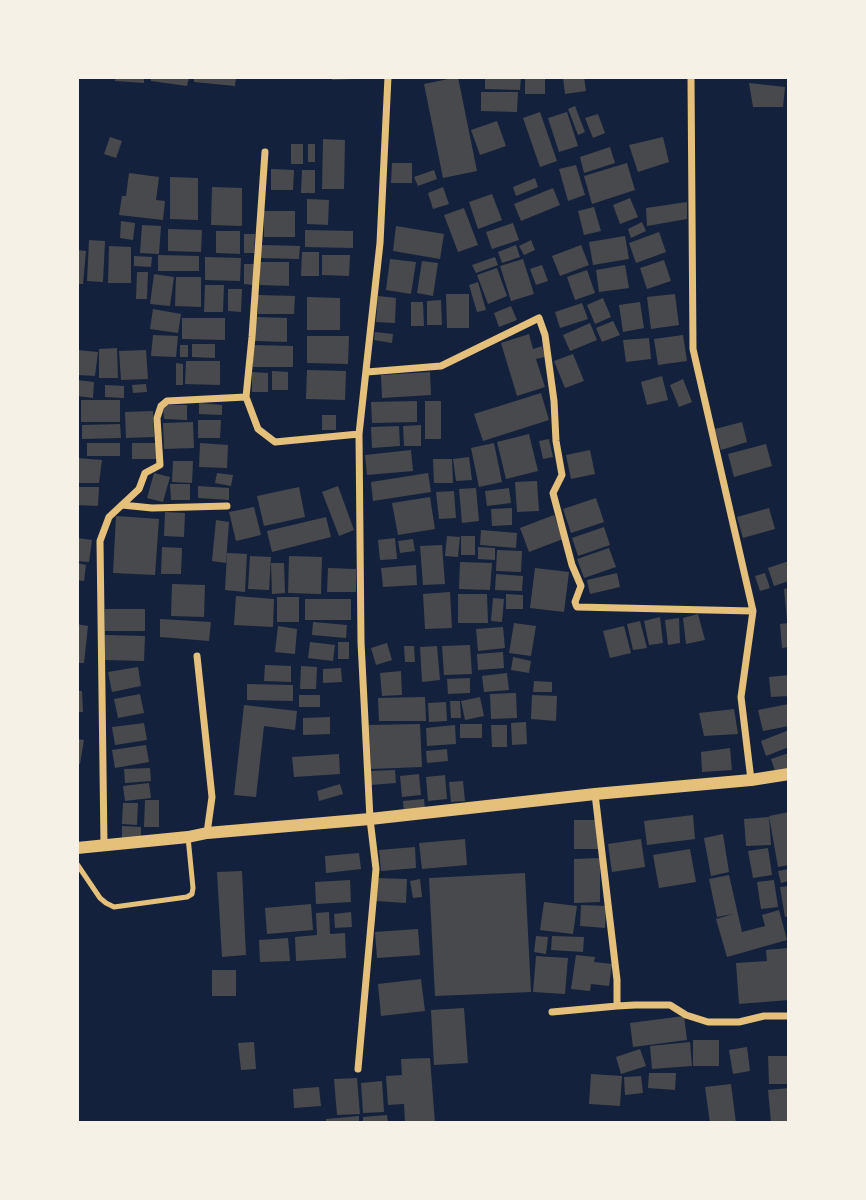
<!DOCTYPE html>
<html>
<head>
<meta charset="utf-8">
<style>
  body { margin:0 }
  #map { position:relative; width:866px; height:1200px; overflow:hidden; background:#14213d; font-family:"Space Grotesk",sans-serif }
  canvas { display:block }
  .frame { position:absolute; inset:0; border:79px solid #f6f1e7; pointer-events:none }
</style>
</head>
<body>
<div id="map">
<canvas width="866" height="1200"></canvas>
<div class="frame"></div>
</div>
<script>
const c = document.querySelector('canvas').getContext('2d');
c.lineJoin = 'round';
function paint(path, color) { c.fillStyle = color; c.fill(path, 'evenodd'); }
const poly = rows => new Path2D(rows.map(r => 'M' + r).join(''));
function trace(path, color, width, dash) { c.strokeStyle = color; c.lineWidth = width; c.lineCap = dash ? 'butt' : 'round'; c.setLineDash(dash || []); c.stroke(path); }
const building = poly([
  [116,77,144,77,144,83,115,81],
  [151,77,189,77,187,86,151,81],
  [194,77,236,77,235,86,194,82],
  [331,77,355,77,355,79,332,80],
  [458,77,477,171,443,178,424,84],
  [485,77,521,77,520,90,485,89],
  [525,77,545,77,545,94,525,94],
  [563,77,584,77,586,91,565,94],
  [749,83,785,87,783,107,753,107],
  [481,92,518,92,517,112,481,111],
  [575,106,585,132,578,135,568,109],
  [540,112,557,161,540,167,523,118],
  [567,112,578,146,559,152,548,118],
  [598,114,605,133,593,138,585,118],
  [497,121,506,146,480,155,471,130],
  [110,137,122,141,116,158,104,154],
  [663,137,669,162,638,172,629,145],
  [323,139,345,140,344,189,322,189],
  [291,144,303,144,303,164,291,164],
  [308,144,315,144,315,162,308,162],
  [610,147,615,163,584,173,580,157],
  [392,163,412,163,412,183,391,183],
  [627,163,635,190,592,204,584,176],
  [576,165,585,195,568,201,559,169],
  [271,169,294,170,293,190,271,190],
  [302,170,315,170,315,193,301,193],
  [434,170,437,179,418,186,414,177],
  [129,173,159,177,156,200,165,201,163,220,119,215,122,196,126,196],
  [170,177,198,178,198,220,170,219],
  [535,178,538,187,516,196,513,187],
  [212,187,242,188,242,226,211,225],
  [443,187,449,204,433,209,428,193],
  [553,188,560,205,521,221,514,204],
  [492,194,502,220,478,229,469,202],
  [630,198,638,217,620,224,613,205],
  [307,199,329,200,328,225,307,224],
  [687,202,687,219,647,226,646,208],
  [594,207,601,231,584,235,578,211],
  [464,208,478,245,458,252,444,215],
  [264,211,295,211,295,237,264,237],
  [121,221,135,223,133,240,120,238],
  [642,222,646,231,631,238,628,229],
  [513,223,519,240,492,249,486,232],
  [142,225,161,226,159,254,140,253],
  [396,226,444,234,440,259,393,251],
  [168,229,202,230,201,252,168,251],
  [305,230,353,231,353,248,305,247],
  [216,231,240,231,240,254,216,253],
  [659,232,666,252,636,263,629,243],
  [244,234,255,234,254,253,244,253],
  [625,236,629,259,593,265,589,242],
  [89,240,105,241,103,282,87,281],
  [531,240,535,250,524,255,519,246],
  [261,245,300,246,299,259,261,258],
  [516,245,520,257,502,263,498,252],
  [581,245,589,265,560,276,552,256],
  [109,246,131,247,131,283,108,283],
  [77,250,86,251,83,284,77,284],
  [302,252,319,252,319,276,301,276],
  [158,255,199,256,199,271,158,271],
  [322,255,350,255,349,276,322,275],
  [134,256,152,257,151,267,134,266],
  [205,257,241,258,240,281,205,280],
  [495,257,498,265,476,273,472,265],
  [390,259,416,262,411,294,386,290],
  [523,259,534,294,511,301,500,266],
  [664,260,671,281,647,289,640,268],
  [422,261,438,263,433,296,417,293],
  [260,262,289,262,289,286,260,285],
  [244,264,254,264,254,285,244,284],
  [542,265,548,281,536,285,530,269],
  [625,265,629,288,599,292,596,270],
  [497,268,507,296,488,304,477,275],
  [587,270,595,293,575,300,567,277],
  [137,272,148,272,147,299,136,299],
  [154,274,174,277,170,306,150,304],
  [176,277,201,277,201,307,175,306],
  [478,282,486,310,477,312,469,285],
  [205,285,224,285,223,312,204,312],
  [228,289,242,289,241,312,228,311],
  [446,294,469,294,469,328,447,328],
  [675,294,679,325,651,329,647,297],
  [258,295,295,296,294,314,258,314],
  [378,296,396,298,395,323,376,322],
  [307,297,340,298,340,330,307,330],
  [603,298,611,317,595,324,587,305],
  [441,300,442,325,427,325,427,301],
  [411,302,423,302,424,326,411,326],
  [640,302,644,328,623,332,619,305],
  [582,303,588,319,560,328,555,312],
  [511,306,517,320,499,327,494,313],
  [153,309,181,314,178,333,150,329],
  [256,317,287,318,287,342,255,341],
  [182,318,225,318,225,340,182,339],
  [613,321,620,335,602,342,596,328],
  [590,323,597,340,570,351,563,335],
  [375,332,393,334,392,343,374,340],
  [529,334,533,349,542,346,545,357,536,359,545,387,517,396,501,343],
  [153,335,178,336,176,357,151,356],
  [683,335,687,361,658,365,654,339],
  [307,336,349,336,348,364,307,363],
  [649,338,651,359,626,362,623,340],
  [192,344,215,344,215,358,192,357],
  [180,345,188,345,188,357,180,357],
  [253,345,293,346,293,367,253,367],
  [117,348,118,378,99,378,99,349],
  [77,350,98,352,95,376,77,375],
  [146,350,148,379,121,380,119,351],
  [573,354,584,381,565,388,554,361],
  [186,361,220,361,220,385,185,384],
  [176,363,183,364,183,385,176,385],
  [307,370,346,371,345,400,306,399],
  [272,371,288,372,288,390,272,390],
  [252,372,268,373,268,392,252,392],
  [430,372,431,395,382,398,381,375],
  [662,376,668,400,647,405,641,382],
  [683,379,692,402,679,407,670,385],
  [77,380,94,382,93,398,77,396],
  [146,384,147,392,133,393,132,385],
  [105,385,124,386,124,398,105,397],
  [541,393,549,420,483,441,474,414],
  [81,400,120,400,120,422,81,422],
  [417,401,417,422,372,423,371,402],
  [425,401,441,401,441,439,425,439],
  [199,403,222,405,222,415,199,414],
  [163,405,187,405,187,420,164,419],
  [153,411,154,437,126,438,125,412],
  [322,415,336,415,336,430,322,430],
  [198,420,221,420,220,438,198,438],
  [193,422,194,448,164,449,163,423],
  [742,422,747,442,721,450,715,429],
  [120,424,121,438,82,439,82,425],
  [421,425,421,446,404,446,403,426],
  [399,426,400,446,372,448,371,427],
  [529,434,538,471,506,479,497,442],
  [549,439,553,457,543,459,539,441],
  [87,443,120,443,120,456,87,456],
  [132,443,156,443,156,459,132,459],
  [200,443,228,445,227,468,199,467],
  [494,443,502,482,479,487,471,448],
  [766,444,772,466,734,477,728,454],
  [411,450,413,471,367,475,365,455],
  [590,450,595,474,571,479,566,455],
  [469,457,472,480,456,481,453,459],
  [77,458,102,460,99,483,77,483],
  [433,459,452,459,453,483,434,483],
  [173,461,193,461,192,483,172,482],
  [154,473,170,477,163,502,147,498],
  [217,473,233,475,231,486,215,483],
  [428,473,431,492,373,501,371,482],
  [537,481,539,511,517,512,515,482],
  [170,484,190,484,190,500,171,500],
  [198,486,229,488,229,500,198,498],
  [338,486,354,530,339,536,322,492],
  [77,487,99,487,98,506,77,505],
  [299,487,305,517,264,526,257,496],
  [476,488,479,521,462,523,459,489],
  [509,488,511,503,487,506,485,491],
  [454,491,456,518,439,519,436,492],
  [430,497,435,529,398,535,392,503],
  [596,498,604,522,571,533,563,509],
  [254,507,261,535,236,541,229,512],
  [512,508,512,525,492,526,491,509],
  [769,508,775,529,743,538,737,517],
  [165,512,185,513,184,537,164,536],
  [554,515,563,539,529,552,520,528],
  [116,516,159,519,155,575,113,573],
  [326,517,331,537,272,552,267,531],
  [216,520,229,522,226,563,212,561],
  [604,527,610,545,578,556,572,538],
  [481,530,517,533,516,548,480,545],
  [447,536,460,537,458,557,445,556],
  [461,536,475,536,475,555,461,555],
  [77,538,92,540,89,562,77,561],
  [395,538,397,559,380,560,378,540],
  [413,539,415,551,400,553,398,541],
  [442,545,445,584,423,585,420,546],
  [162,547,182,548,181,574,161,574],
  [478,547,495,548,495,560,478,559],
  [609,548,616,567,584,578,577,559],
  [497,550,522,551,521,572,496,571],
  [227,553,247,554,245,592,225,590],
  [250,556,271,557,269,590,248,589],
  [289,556,322,557,321,594,288,593],
  [789,561,789,581,774,586,768,568],
  [460,562,492,563,490,590,459,589],
  [77,563,86,565,84,581,77,580],
  [271,563,284,563,285,593,272,594],
  [416,565,417,585,383,587,381,568],
  [328,568,356,569,356,592,327,592],
  [535,568,569,572,564,612,530,608],
  [617,573,620,587,590,594,587,580],
  [765,573,770,588,760,591,755,576],
  [496,574,523,576,522,591,495,590],
  [172,584,205,585,204,617,171,616],
  [789,588,789,620,787,620,784,589],
  [450,592,452,628,425,629,423,594],
  [458,594,487,594,488,623,458,623],
  [506,594,523,595,523,609,506,609],
  [236,596,274,599,273,627,234,625],
  [277,597,299,597,299,622,277,622],
  [493,598,504,599,502,622,491,621],
  [305,599,351,599,351,620,305,620],
  [105,609,145,609,145,631,105,631],
  [698,614,705,640,686,644,683,618],
  [660,617,663,643,649,645,644,621],
  [679,618,680,643,668,645,665,620],
  [160,619,211,622,209,641,160,637],
  [640,621,647,648,633,650,627,624],
  [313,622,347,625,346,638,312,635],
  [514,623,536,626,531,656,509,653],
  [789,623,789,647,782,648,780,624],
  [77,624,88,626,84,663,77,663],
  [278,626,297,629,295,654,275,652],
  [624,626,631,653,610,658,603,631],
  [503,627,505,648,478,651,476,629],
  [105,635,145,636,144,661,105,660],
  [310,642,335,645,333,661,308,658],
  [338,642,349,642,349,659,338,659],
  [387,643,392,660,376,665,371,648],
  [470,645,472,674,444,675,442,646],
  [404,646,414,646,415,662,405,662],
  [437,646,440,680,422,682,420,647],
  [503,652,504,668,478,670,477,654],
  [513,657,531,661,529,673,511,670],
  [265,665,291,666,291,682,264,681],
  [301,666,317,667,316,689,300,689],
  [138,667,141,686,112,692,108,672],
  [341,668,342,682,323,683,323,669],
  [401,671,402,695,382,696,380,673],
  [507,673,509,690,484,692,482,676],
  [789,675,789,696,771,697,769,677],
  [470,678,470,693,448,694,447,679],
  [534,681,552,682,552,692,533,692],
  [247,684,293,685,293,701,247,700],
  [77,691,82,691,83,712,77,712],
  [516,693,517,718,491,719,490,694],
  [140,694,144,713,118,718,114,699],
  [299,695,320,695,320,707,299,707],
  [532,695,557,696,556,721,531,719],
  [425,697,426,721,379,721,378,698],
  [480,697,484,716,465,720,461,701],
  [450,701,460,701,461,718,451,718],
  [446,702,447,721,429,722,428,703],
  [789,704,789,726,763,731,758,710],
  [244,705,297,711,295,730,264,726,256,797,234,795],
  [734,709,738,734,704,736,699,713],
  [330,717,330,734,303,735,303,718],
  [526,722,527,744,512,745,511,723],
  [144,723,147,740,115,745,112,727],
  [420,724,422,767,371,769,369,725],
  [460,724,482,724,482,738,460,738],
  [455,725,456,744,427,746,426,728],
  [491,725,507,725,507,747,492,747],
  [789,730,789,747,766,756,761,741],
  [77,739,84,740,80,764,77,763],
  [146,745,149,762,115,768,112,750],
  [730,748,732,770,702,772,701,752],
  [447,749,448,761,427,763,426,751],
  [789,753,789,770,776,774,771,759],
  [339,754,340,774,294,777,292,757],
  [150,768,151,781,125,783,124,769],
  [395,770,396,783,370,785,370,771],
  [419,774,421,795,402,797,400,776],
  [445,775,447,799,428,801,426,777],
  [463,781,465,801,451,802,449,782],
  [149,783,151,798,125,801,123,786],
  [340,784,343,794,319,801,317,791],
  [424,799,425,811,404,813,403,801],
  [145,800,159,800,159,827,144,827],
  [123,803,138,803,137,825,122,824],
  [789,812,789,865,778,867,769,816],
  [693,815,695,839,647,845,644,821],
  [769,817,771,845,746,846,744,819],
  [574,820,598,820,598,849,574,849],
  [122,826,141,827,141,840,122,839],
  [723,834,729,872,711,876,704,838],
  [465,839,467,865,422,869,419,843],
  [641,839,645,867,612,872,608,844],
  [415,847,416,868,381,871,379,850],
  [768,848,772,875,753,878,748,851],
  [690,849,696,882,659,888,653,855],
  [359,853,361,869,326,873,325,856],
  [600,858,600,902,574,903,574,859],
  [789,869,789,881,781,883,778,871],
  [242,871,246,955,222,957,217,872],
  [525,873,531,992,435,996,429,878],
  [729,875,742,932,765,926,762,915,779,910,787,940,727,957,716,919,733,914,717,917,709,879],
  [377,878,407,879,406,903,376,901],
  [420,879,422,897,413,898,410,881],
  [350,880,351,902,316,904,315,882],
  [774,880,778,907,761,909,757,882],
  [789,886,789,916,785,917,780,887],
  [544,902,577,906,573,934,540,930],
  [311,904,313,930,267,934,265,908],
  [581,905,606,906,605,928,580,926],
  [329,912,330,934,345,933,346,958,296,961,295,937,317,935,316,913],
  [351,912,352,927,335,928,334,914],
  [418,929,420,955,377,958,375,932],
  [536,936,548,937,546,954,534,952],
  [552,936,584,937,583,952,551,950],
  [288,938,290,961,260,962,259,940],
  [788,948,789,1000,739,1004,736,963,767,961,766,950],
  [576,955,595,957,594,962,612,964,609,986,591,984,590,991,571,989],
  [536,956,568,958,565,994,533,992],
  [212,970,236,970,236,996,212,996],
  [421,979,425,1011,381,1016,378,984],
  [464,1008,468,1063,434,1065,431,1010],
  [684,1016,687,1040,633,1047,630,1023],
  [693,1040,719,1040,719,1066,693,1066],
  [254,1042,256,1069,241,1070,238,1043],
  [690,1042,692,1066,652,1069,650,1046],
  [747,1047,750,1071,733,1074,729,1050],
  [640,1049,646,1066,621,1074,616,1057],
  [768,1056,789,1056,789,1084,769,1084],
  [430,1058,435,1123,405,1123,404,1104,388,1105,386,1076,402,1075,401,1059],
  [649,1073,676,1073,675,1090,648,1088],
  [591,1074,622,1076,620,1106,589,1104],
  [641,1076,643,1093,625,1095,624,1077],
  [357,1078,360,1114,337,1115,334,1079],
  [382,1081,384,1112,363,1113,361,1083],
  [731,1084,736,1123,710,1123,705,1087],
  [319,1087,321,1106,294,1108,293,1089],
  [789,1088,789,1121,771,1122,768,1090],
  [387,1115,388,1123,363,1123,363,1117],
  [359,1116,359,1123,326,1123,326,1119]
]);
const service = poly([
  [77,864,100,898,106,903,114,907,187,897,192,894,193,888,188,837]
]);
const minor = poly([
  [691,77,693,349,753,611,741,697,751,780],
  [265,152,252,337,246,397,258,429,275,442,359,434],
  [367,372,441,366,539,318,545,335,554,401,556,441,562,475,553,493,572,565,581,586,575,602,576,605,577,607,753,611],
  [122,505,152,508,227,506],
  [197,656,212,797,207,833],
  [595,794,617,980,617,1006,635,1005,670,1005,686,1015,708,1022,739,1022,764,1016,789,1016],
  [104,845,100,541,109,517,139,489,145,473,160,465,157,418,161,406,167,401,246,397],
  [552,1012,617,1006],
  [358,1069,376,869,370,819,361,642,359,434,380,243,388,77]
]);
const tertiary = poly([
  [77,848,188,837,207,833,370,819,595,794,751,780,789,774]
]);
paint(building, '#48494c');
trace(service, '#e5c07b', 5);
trace(minor, '#e5c07b', 7);
trace(tertiary, '#e5c07b', 12);
</script>
</body>
</html>
